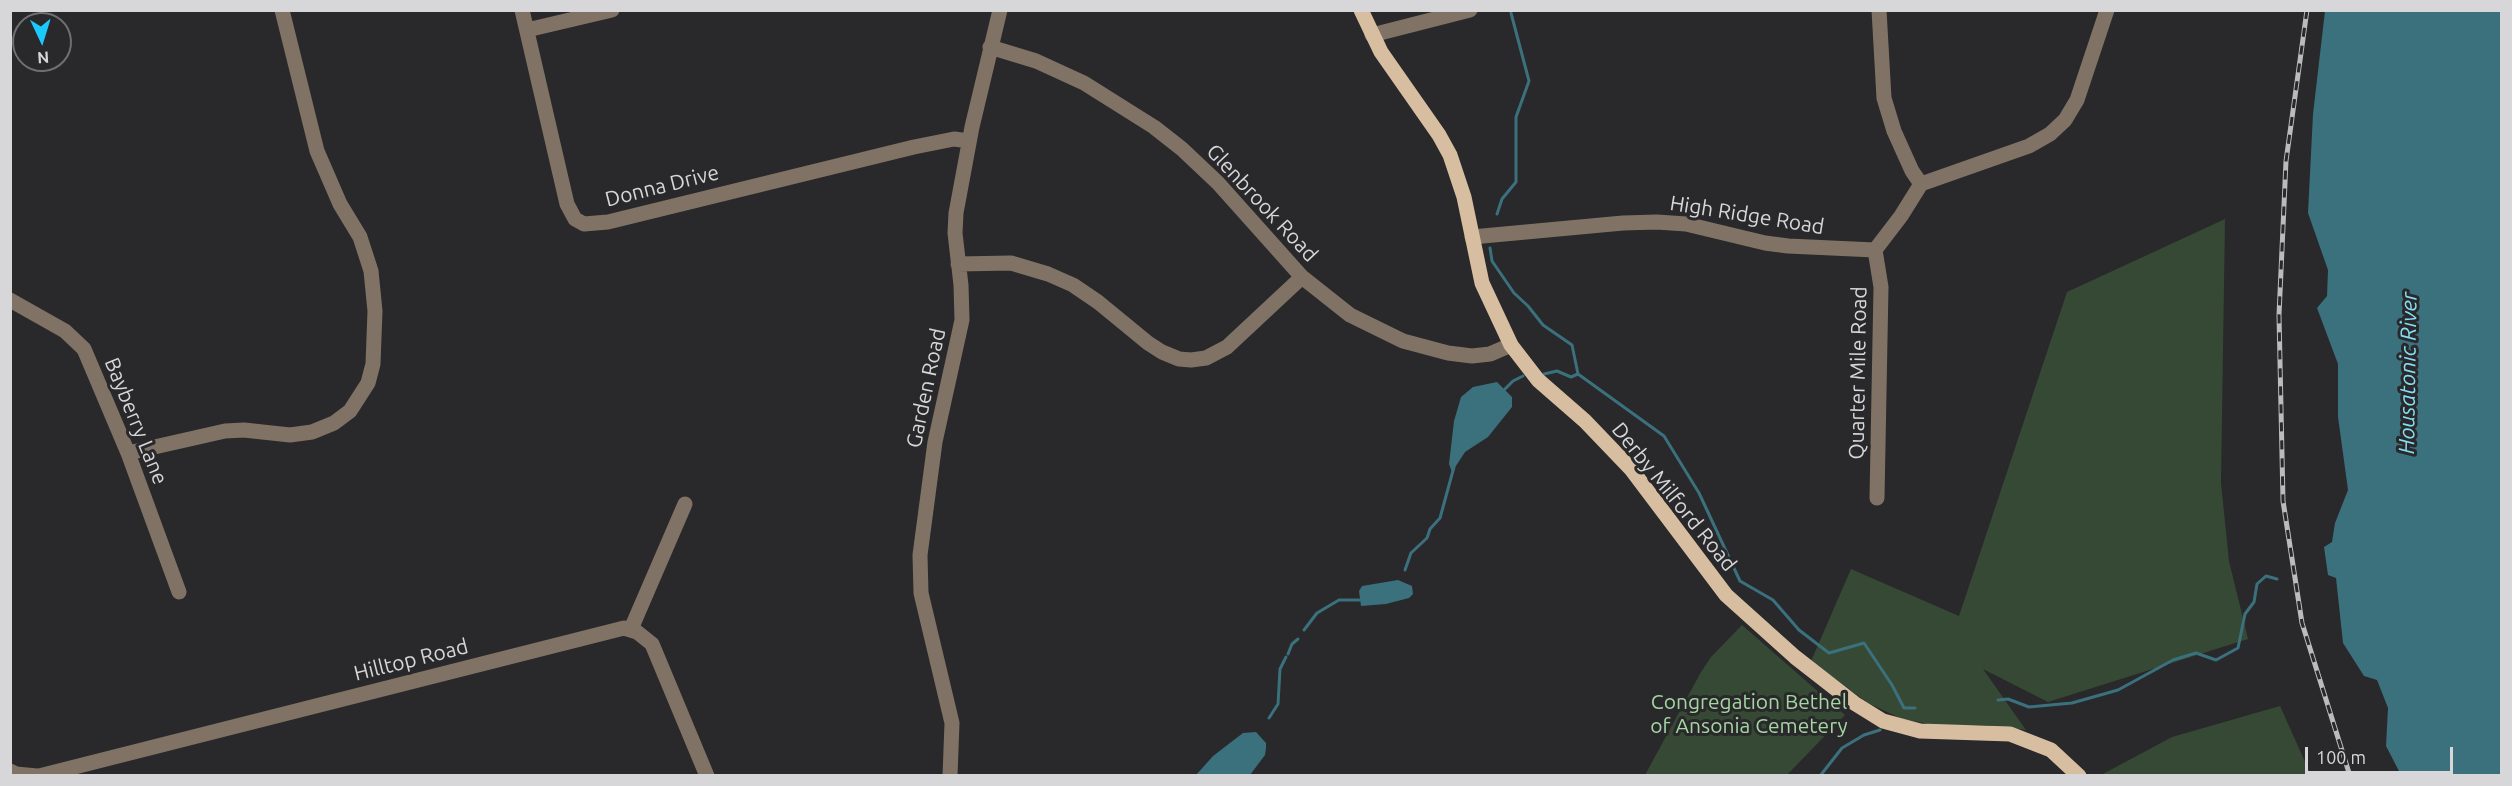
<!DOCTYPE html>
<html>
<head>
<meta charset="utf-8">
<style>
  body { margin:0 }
  #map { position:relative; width:2512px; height:786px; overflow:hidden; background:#29282b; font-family:Ubuntu,sans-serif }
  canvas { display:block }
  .frame { position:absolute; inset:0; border:12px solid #d7d6d8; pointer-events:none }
  .north { position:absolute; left:12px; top:12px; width:60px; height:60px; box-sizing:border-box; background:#29282b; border:2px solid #6f6e70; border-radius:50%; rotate:176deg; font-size:16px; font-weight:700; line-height:24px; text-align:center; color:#d7d6d8 }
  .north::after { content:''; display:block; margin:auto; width:21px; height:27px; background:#1cc9fc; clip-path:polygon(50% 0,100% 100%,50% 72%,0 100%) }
  .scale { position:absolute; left:2305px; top:747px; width:148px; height:27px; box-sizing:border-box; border:3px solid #d7d6d8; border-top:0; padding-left:8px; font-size:18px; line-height:21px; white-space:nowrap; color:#d7d6d8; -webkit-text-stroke:4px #29282b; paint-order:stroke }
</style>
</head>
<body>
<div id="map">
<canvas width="2512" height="786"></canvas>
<div class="frame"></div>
<div class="north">N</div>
<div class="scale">100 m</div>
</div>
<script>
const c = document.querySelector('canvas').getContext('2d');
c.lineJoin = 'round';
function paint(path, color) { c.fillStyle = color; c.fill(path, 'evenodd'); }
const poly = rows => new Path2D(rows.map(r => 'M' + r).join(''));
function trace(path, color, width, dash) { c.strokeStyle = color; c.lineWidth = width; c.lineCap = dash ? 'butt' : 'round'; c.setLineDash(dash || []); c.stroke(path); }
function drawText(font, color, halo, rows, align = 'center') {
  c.font = font + ' Ubuntu,sans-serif'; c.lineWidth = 6; c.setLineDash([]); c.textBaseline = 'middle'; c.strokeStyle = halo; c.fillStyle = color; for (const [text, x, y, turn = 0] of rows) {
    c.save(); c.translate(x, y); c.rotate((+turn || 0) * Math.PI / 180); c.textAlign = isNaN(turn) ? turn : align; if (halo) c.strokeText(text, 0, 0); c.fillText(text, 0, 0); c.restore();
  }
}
const green = poly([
  [2225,219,2221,483,2229,561,2248,639,2048,702,1983,669,2026,730,1985,725,1935,725,1902,719,1868,703,1811,661,1851,569,1959,616,2067,292],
  [1742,625,1845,715,1787,775,1645,775,1701,672,1711,657],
  [2280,706,2311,775,2101,775,2172,737]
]);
const water = poly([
  [2325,11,2501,11,2501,775,2401,775,2386,746,2388,708,2377,680,2364,676,2343,643,2336,578,2328,575,2324,547,2332,542,2335,523,2348,490,2338,417,2338,364,2317,308,2327,296,2328,270,2308,213,2313,114],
  [1497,382,1512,397,1512,407,1488,437,1465,452,1452,472,1449,464,1454,421,1461,397,1473,387],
  [1398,580,1412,586,1413,594,1409,598,1386,604,1361,606,1359,591,1362,586],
  [1256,732,1266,743,1266,748,1265,755,1250,775,1196,775,1213,756,1243,733]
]);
const stream = poly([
  [1497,214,1502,199,1516,182,1516,117,1529,81,1511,13],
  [1490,248,1492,261,1514,293,1528,306,1543,325,1572,345,1578,374],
  [1544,374,1557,371,1571,377,1578,374,1664,436,1699,493,1740,581,1773,600,1799,630,1829,653,1864,643,1892,685,1904,708,1915,708],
  [1504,390,1513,381,1523,376],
  [1405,570,1411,553,1427,538,1430,529,1440,518,1454,467],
  [1304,630,1317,613,1339,600,1362,600],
  [1288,654,1292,644,1298,639],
  [1998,700,2008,699,2029,707,2072,703,2118,690,2173,660,2196,653,2216,660,2238,648,2245,614,2254,602,2257,584,2266,576,2277,579],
  [1269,718,1278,704,1280,669,1286,657],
  [1820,776,1842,748,1864,735,1880,730]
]);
const minor = poly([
  [522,10,567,204,575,219,584,224,608,222,914,147,954,139,969,141],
  [1879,10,1884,98,1894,131,1912,171,1921,184],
  [527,30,612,10],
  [1372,35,1470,10],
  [990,47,1036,61,1084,83,1154,127,1182,149,1218,183,1302,277,1350,315,1403,341,1448,353,1472,356,1490,354,1511,345],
  [1472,237,1623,223,1657,222,1686,224,1765,243,1788,246,1875,250,1901,216,1921,184,2029,146,2050,134,2065,120,2077,100,2107,10],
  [1875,250,1881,287,1877,498],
  [958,264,1011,263,1048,274,1073,285,1098,302,1148,343,1162,352,1179,359,1191,360,1206,358,1227,347,1302,277],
  [10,300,65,331,84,349,128,453,179,592],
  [128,453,225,431,244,430,290,435,312,432,334,423,350,411,368,383,373,364,375,311,371,271,360,237,340,204,317,151,282,10],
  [631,629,685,504],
  [10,771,16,774,37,776],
  [39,776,624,628,637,632,652,644,707,776],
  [950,776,952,723,921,593,920,555,935,442,962,320,961,285,955,233,956,213,972,127,1000,10]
]);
const major = poly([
  [1361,10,1381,52,1439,135,1450,155,1464,197,1482,283,1511,345,1538,380,1585,421,1631,469,1726,595,1795,657,1854,703,1883,721,1920,731,2010,734,2051,750,2079,776]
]);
const rail = poly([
  [2307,10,2286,161,2279,315,2283,501,2302,623,2350,776]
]);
const streetNames = [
  ["Donna Drive",662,186,-14],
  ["Glenbrook Road",1262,203,47],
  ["High Ridge Road",1747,215,9],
  ["Quarter Mile Road",1858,373,-89],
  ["Garden Road",926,388,-78],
  ["Bayberry Lane",136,421,68],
  ["Derby Milford Road",1674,497,51],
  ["Hilltop Road",411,660,-14]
];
const parkNames = [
  ["Congregation Bethel",1749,702],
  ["of Ansonia Cemetery",1749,726]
];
const waterNames = [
  ["Housatonic River",2408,373,-89]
];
paint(green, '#364935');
paint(water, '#3b707d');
trace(stream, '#3b707d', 3);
trace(minor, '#807365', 15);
trace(major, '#d8bea0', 15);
trace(rail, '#bbbabc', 5);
trace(rail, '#29282b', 3, [9]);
drawText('21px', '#d7d6d8', '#29282b', streetNames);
drawText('21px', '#a4d6a1', '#29282b', parkNames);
drawText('italic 22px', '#85ddf2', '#29282b', waterNames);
</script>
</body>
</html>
